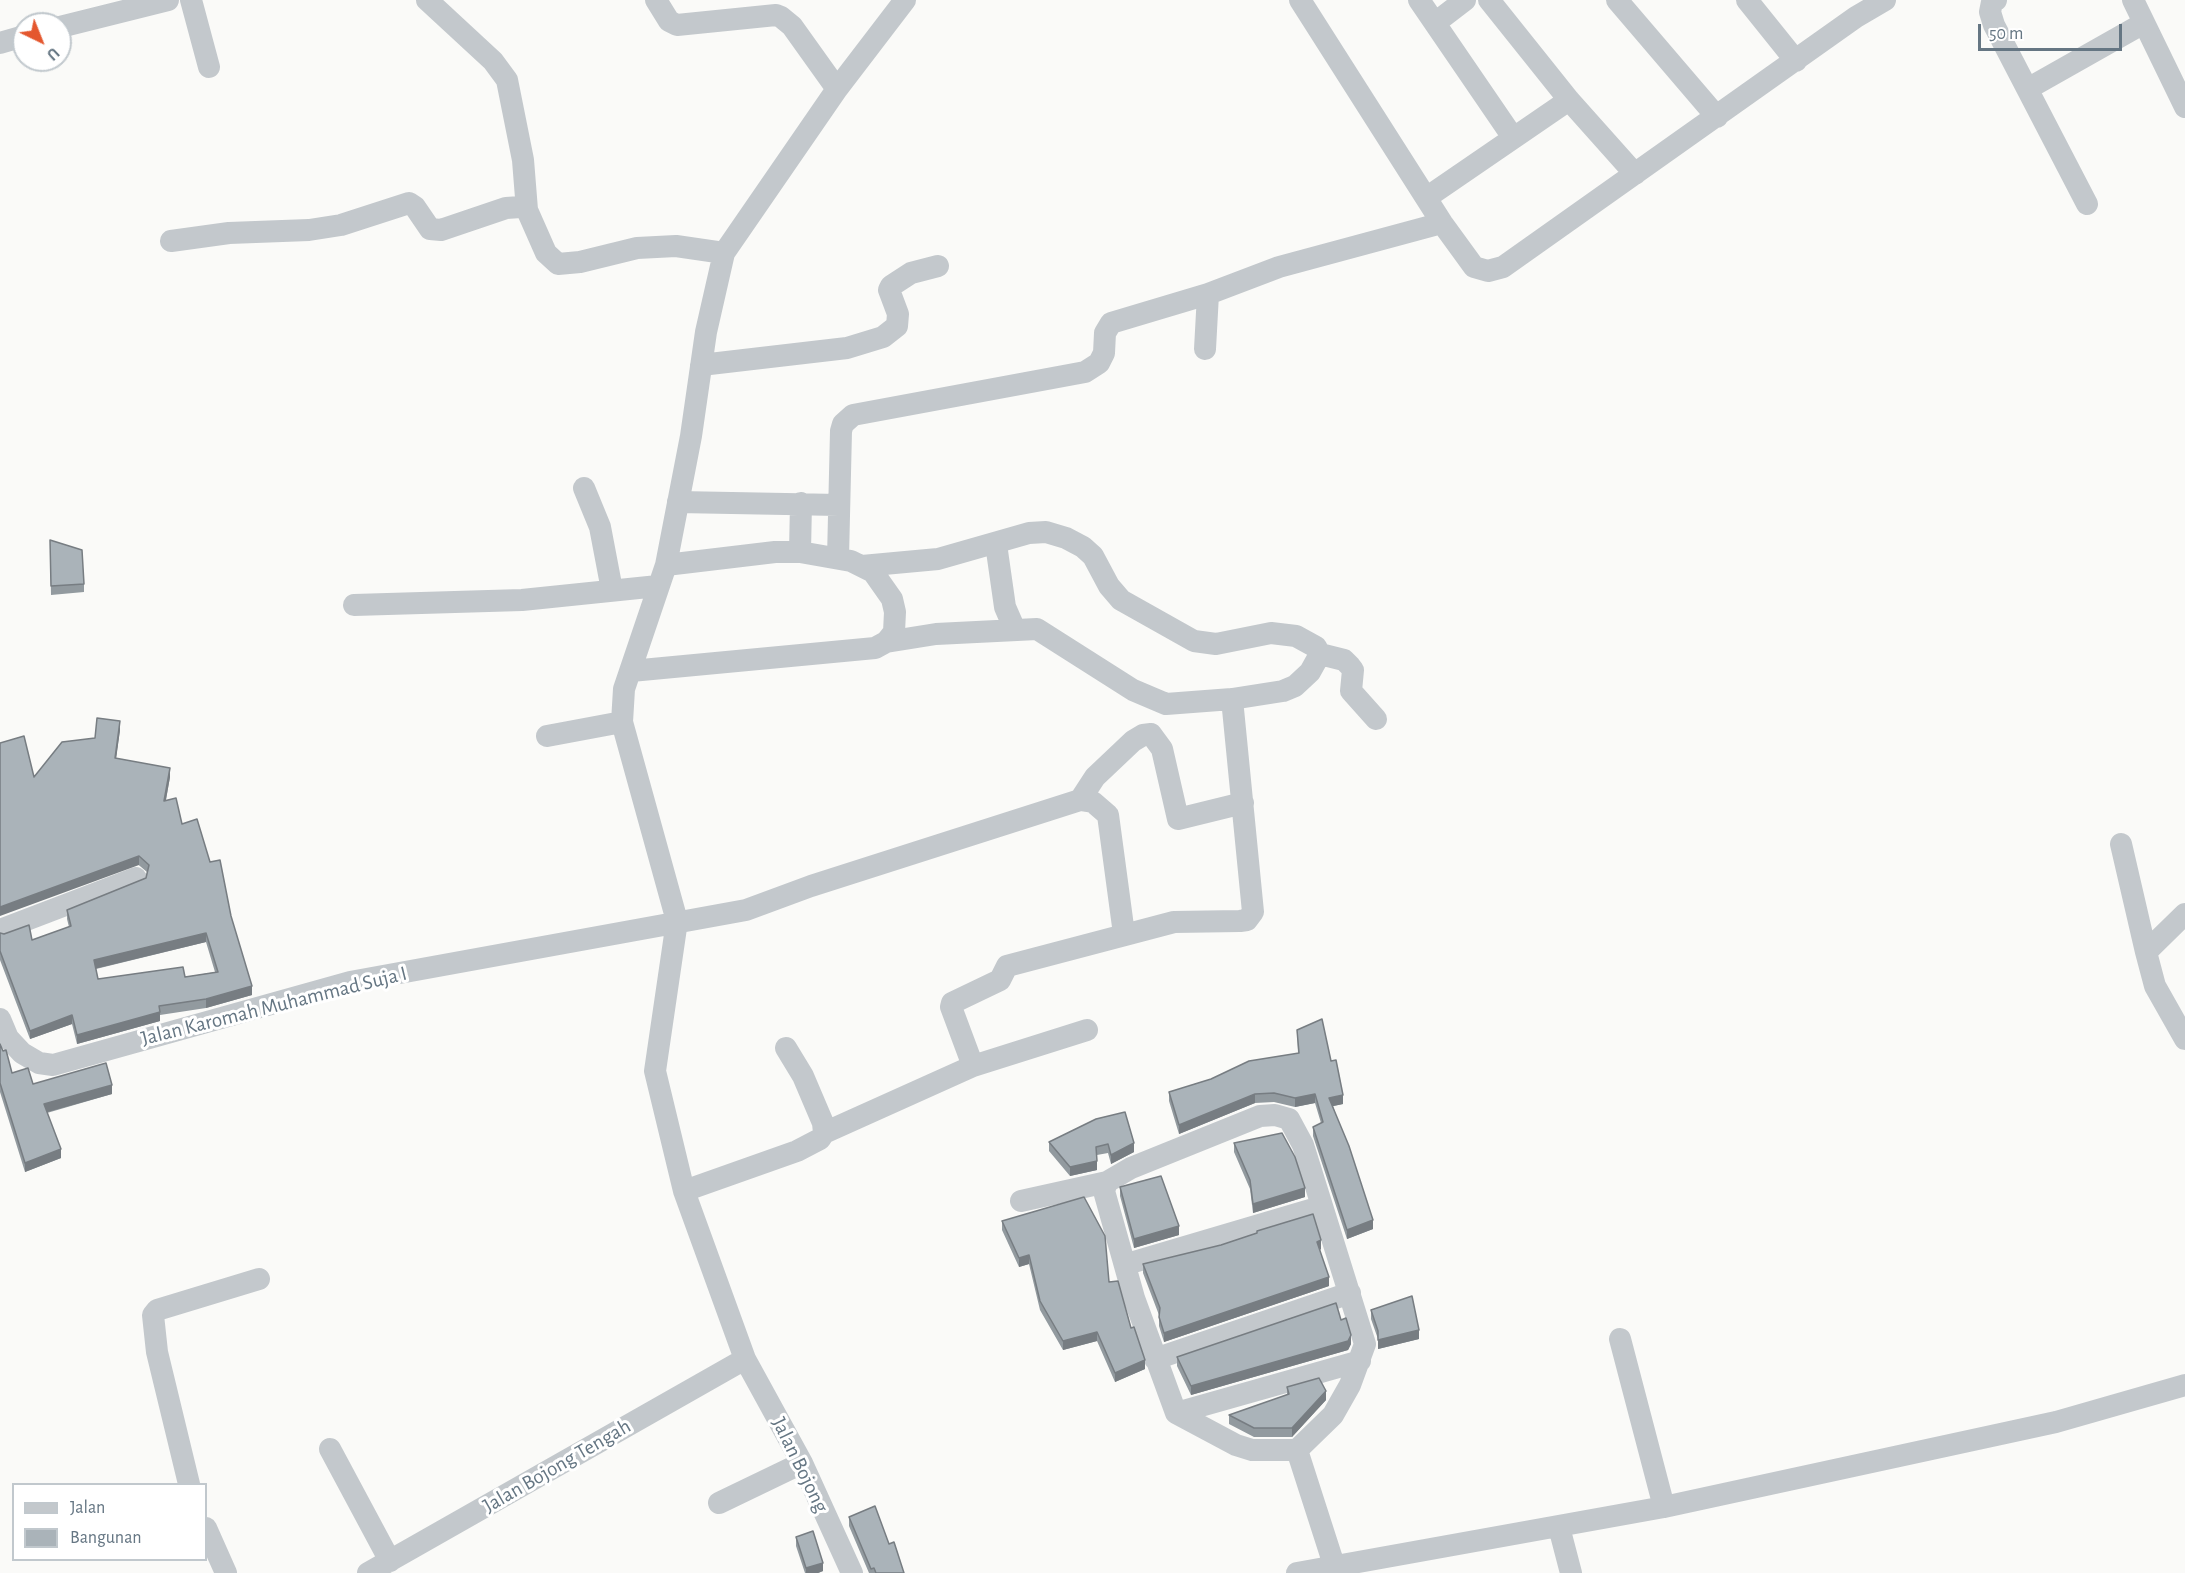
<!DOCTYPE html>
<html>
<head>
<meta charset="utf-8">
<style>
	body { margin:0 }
	#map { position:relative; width:2185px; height:1573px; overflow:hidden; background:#fafaf8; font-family:"Alegreya Sans",sans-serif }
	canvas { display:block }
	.legend { position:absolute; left:12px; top:1483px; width:195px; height:78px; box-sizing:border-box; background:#fff; border:2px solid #c1c8cd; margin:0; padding:8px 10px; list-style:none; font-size:18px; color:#657683 }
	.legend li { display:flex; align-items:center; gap:12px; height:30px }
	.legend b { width:30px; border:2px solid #c1c8cd }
	.north { position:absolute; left:12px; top:12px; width:60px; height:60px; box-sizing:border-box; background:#fff; border:2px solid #c1c8cd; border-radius:50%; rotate:137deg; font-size:16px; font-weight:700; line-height:24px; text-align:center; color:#657683 }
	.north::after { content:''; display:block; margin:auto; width:21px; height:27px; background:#e4572e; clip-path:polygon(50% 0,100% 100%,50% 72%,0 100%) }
	.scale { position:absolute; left:1978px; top:24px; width:144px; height:27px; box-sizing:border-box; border:3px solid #657683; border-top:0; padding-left:8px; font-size:18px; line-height:21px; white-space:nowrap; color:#657683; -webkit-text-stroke:4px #fff; paint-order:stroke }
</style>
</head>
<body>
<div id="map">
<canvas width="2185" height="1573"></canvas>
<ul class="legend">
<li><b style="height:8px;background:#c3c8cc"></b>Jalan</li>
<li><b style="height:16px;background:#aab3b9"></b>Bangunan</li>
</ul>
<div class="north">U</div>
<div class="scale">50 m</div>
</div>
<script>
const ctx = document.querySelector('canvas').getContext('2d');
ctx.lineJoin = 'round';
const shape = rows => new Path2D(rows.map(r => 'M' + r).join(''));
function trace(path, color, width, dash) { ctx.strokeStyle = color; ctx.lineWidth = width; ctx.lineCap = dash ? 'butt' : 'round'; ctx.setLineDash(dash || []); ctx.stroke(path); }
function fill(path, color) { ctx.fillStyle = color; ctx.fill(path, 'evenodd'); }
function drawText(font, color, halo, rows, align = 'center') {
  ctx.font = font + ' "Alegreya Sans",sans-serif'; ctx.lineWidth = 6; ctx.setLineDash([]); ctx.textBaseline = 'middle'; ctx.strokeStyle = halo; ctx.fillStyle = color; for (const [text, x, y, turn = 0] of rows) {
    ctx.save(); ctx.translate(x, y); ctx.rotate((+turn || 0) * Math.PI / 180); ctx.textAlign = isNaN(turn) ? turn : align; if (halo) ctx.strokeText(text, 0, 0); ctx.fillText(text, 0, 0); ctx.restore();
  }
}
const minor = shape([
	[191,0,209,67],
	[427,0,493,61,507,80,523,160,527,210],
	[656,0,669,21,677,25,776,15,781,17,792,26,837,89],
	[1300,0,1442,223,1474,267,1488,271,1503,267,1856,17,1885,0],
	[1419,0,1512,136],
	[1489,0,1569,100,1635,174],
	[1617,0,1717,117],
	[1747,0,1796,61],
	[1996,0,1992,2,1990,12,1994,25,2087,204],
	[2133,0,2185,107],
	[1435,23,1465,0],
	[60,27,168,0],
	[0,43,24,36],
	[2029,88,2144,23],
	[1426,198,1569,100],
	[171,241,229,233,309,230,341,225,409,203,415,207,430,229,441,230,506,208,521,207,527,210,546,253,558,264,580,262,637,248,676,246,724,253],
	[1205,349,1208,294],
	[701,365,847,348,883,337,897,326,898,314,889,290,891,286,911,273,938,266],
	[584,488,600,527,612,590],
	[678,502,839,505],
	[996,544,1005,607,1015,630],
	[800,552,801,503],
	[838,558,841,431,843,424,853,415,1085,372,1099,363,1104,353,1105,333,1111,323,1208,294,1279,267,1442,223],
	[862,566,938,559,1029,533,1046,532,1066,538,1083,547,1093,556,1109,586,1121,600,1194,641,1216,644,1271,633,1296,636,1316,647,1320,654,1310,672,1295,686,1283,691,1232,699,1166,704,1133,690,1037,629,936,634,886,642],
	[354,605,522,600,658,586],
	[1320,654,1344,660,1350,666,1353,670,1351,691,1376,719],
	[631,671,875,648,886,642,894,632,895,612,892,599,873,572,851,561,800,552,775,552,666,565],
	[547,736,622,722],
	[1080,800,1095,777,1133,741,1143,735,1151,734,1162,749,1178,819,1243,803],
	[2121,844,2146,952],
	[2185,914,2146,952,2155,986,2185,1039],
	[0,930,136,878],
	[0,1019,8,1038,22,1053,39,1063,53,1065,350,982,746,910,811,886,1080,800,1093,802,1108,815,1124,934],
	[973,1066,951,1007,952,1003,1000,980,1007,966,1174,922,1240,921,1247,920,1253,912,1232,699],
	[824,1133,973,1066,1087,1030],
	[684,1191,797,1151,820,1139,824,1133,823,1123,803,1076,786,1048],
	[1021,1201,1107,1182],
	[1127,1264,1320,1207],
	[1620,1339,1664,1507],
	[1155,1359,1350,1293],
	[1176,1413,1360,1361],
	[330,1449,390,1561],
	[1297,1450,1252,1450,1236,1445,1176,1413,1134,1298,1104,1191,1107,1182,1131,1168,1260,1116,1275,1115,1289,1119,1303,1145,1365,1344,1350,1385,1333,1415,1297,1450,1334,1565],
	[189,1484,157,1352,153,1315,157,1310,259,1279],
	[719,1503,802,1463],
	[1559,1527,1571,1573],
	[206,1528,226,1573],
	[368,1573,745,1359],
	[852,1573,802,1463,745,1359,684,1191,655,1071,677,921,622,722,624,689,666,565,691,436,706,332,724,253,837,89,905,0],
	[1297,1573,1664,1507,2056,1422,2185,1385]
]);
const wall = shape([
	[50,540,84,584,84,592,51,595],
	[120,730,116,758,170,777,166,800,210,862,231,916,252,995,206,1008,160,1015,160,1021,77,1044,72,1024,30,1039,0,960,0,933,32,940,69,927,67,919,67,910,146,878,147,872,34,777,95,738],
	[206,942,215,972,185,977,98,979,96,969],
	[1297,1030,1331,1061,1343,1104,1333,1106,1373,1229,1347,1239,1313,1136,1313,1127,1321,1123,1315,1103,1295,1107,1274,1102,1255,1103,1179,1134,1169,1101,1169,1092,1298,1053],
	[0,1044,12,1073,33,1084,112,1094,47,1113,61,1158,25,1172,0,1092],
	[1096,1119,1134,1152,1111,1164,1108,1153,1097,1155,1097,1170,1070,1176,1049,1151,1049,1142],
	[1234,1143,1305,1197,1253,1213,1250,1189,1234,1152],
	[1120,1187,1179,1235,1134,1248,1120,1196],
	[1002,1221,1109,1282,1131,1328,1145,1369,1115,1382,1097,1341,1063,1350,1040,1310,1029,1264,1019,1267,1002,1230],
	[1321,1249,1320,1250,1329,1286,1164,1342,1159,1326,1159,1315,1143,1273,1143,1264],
	[1371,1310,1419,1339,1378,1349,1378,1339,1371,1319],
	[1341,1320,1351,1344,1348,1350,1191,1395,1177,1366,1177,1357],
	[1287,1387,1326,1400,1292,1437,1254,1437,1229,1424,1229,1415,1287,1395],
	[849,1517,889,1544,904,1573,869,1573,849,1526],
	[796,1537,823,1571,818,1573,805,1573,796,1546]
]);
const shadedWall = shape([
	[120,721,120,730,115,767,115,758],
	[170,768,170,777,164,810,164,801],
	[139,856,139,865,0,916,0,907],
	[206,933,206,942,94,969,94,960],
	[252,986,252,995,206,1008,206,999],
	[160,1012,160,1021,77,1044,77,1035],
	[72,1015,72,1024,30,1039,30,1031],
	[112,1085,112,1094,44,1113,44,1104],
	[1255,1094,1255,1103,1179,1134,1179,1125],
	[1315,1094,1315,1103,1295,1107,1295,1098],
	[1343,1095,1343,1104,1329,1107,1329,1098],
	[1134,1143,1134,1152,1111,1164,1111,1155],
	[61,1149,61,1158,25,1172,25,1163],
	[1097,1161,1097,1170,1070,1176,1070,1167],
	[1305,1188,1305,1197,1253,1213,1253,1204],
	[1373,1220,1373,1229,1347,1239,1347,1230],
	[1179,1226,1179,1235,1134,1248,1134,1239],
	[1321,1240,1321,1249,1317,1251,1317,1242],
	[1029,1255,1029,1264,1019,1267,1019,1258],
	[1329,1277,1329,1286,1164,1342,1164,1333],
	[1419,1330,1419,1339,1378,1349,1378,1340],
	[1097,1332,1097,1341,1063,1350,1063,1341],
	[1351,1335,1351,1344,1348,1350,1191,1395,1191,1386],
	[1145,1360,1145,1369,1115,1382,1115,1373],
	[1326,1391,1326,1400,1292,1437,1292,1428],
	[823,1563,823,1571,818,1573,806,1573,806,1568]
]);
const building = shape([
	[50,540,82,550,84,584,51,586,50,540],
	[97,718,120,721,115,758,170,768,164,801,176,798,182,824,197,819,210,862,220,860,231,916,252,986,206,999,159,1006,160,1012,77,1035,72,1015,30,1031,0,951,0,933,4,934,29,925,32,940,71,926,67,910,146,878,149,865,139,856,0,907,0,743,24,736,34,777,62,742,95,738,97,718],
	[206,933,218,972,185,977,183,967,98,979,94,960,206,933],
	[1322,1019,1331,1061,1336,1060,1343,1095,1329,1098,1349,1146,1373,1220,1347,1230,1313,1127,1323,1122,1315,1094,1295,1098,1274,1093,1255,1094,1179,1125,1169,1092,1211,1079,1249,1061,1299,1053,1297,1030,1322,1019],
	[0,1044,3,1051,6,1050,12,1073,28,1068,33,1084,106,1063,112,1085,44,1104,61,1149,25,1163,0,1083,0,1044],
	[1125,1112,1134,1143,1111,1155,1108,1144,1096,1147,1097,1161,1070,1167,1049,1142,1096,1119,1125,1112],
	[1282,1133,1295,1157,1305,1188,1253,1204,1250,1180,1234,1143,1282,1133],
	[1161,1176,1179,1226,1134,1239,1120,1187,1161,1176],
	[1084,1197,1105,1236,1109,1282,1118,1281,1131,1328,1134,1327,1145,1360,1115,1373,1097,1332,1063,1341,1040,1301,1029,1255,1019,1258,1002,1221,1084,1197],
	[1313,1214,1321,1240,1317,1242,1329,1277,1164,1333,1159,1317,1160,1308,1143,1264,1221,1245,1257,1233,1257,1231,1313,1214],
	[1412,1296,1419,1330,1378,1340,1378,1331,1371,1310,1412,1296],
	[1336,1303,1341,1320,1346,1318,1351,1335,1348,1341,1191,1386,1177,1357,1336,1303],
	[1319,1378,1326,1391,1292,1428,1254,1428,1229,1415,1289,1394,1287,1387,1319,1378],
	[875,1506,889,1544,894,1542,904,1573,876,1573,874,1568,871,1569,849,1517,875,1506],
	[813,1531,823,1563,806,1568,796,1537,813,1531]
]);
const streetNames = [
	["Jalan Karomah Muhammad Suja I",274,1006,-14],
	["Jalan Bojong",800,1465,64],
	["Jalan Bojong Tengah",557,1466,-30]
];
trace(minor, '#c3c8cc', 22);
fill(wall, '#929a9f');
fill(shadedWall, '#777d82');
fill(building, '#aab3b9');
trace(building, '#777d82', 1.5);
drawText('21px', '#657683', '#fff', streetNames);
</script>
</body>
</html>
